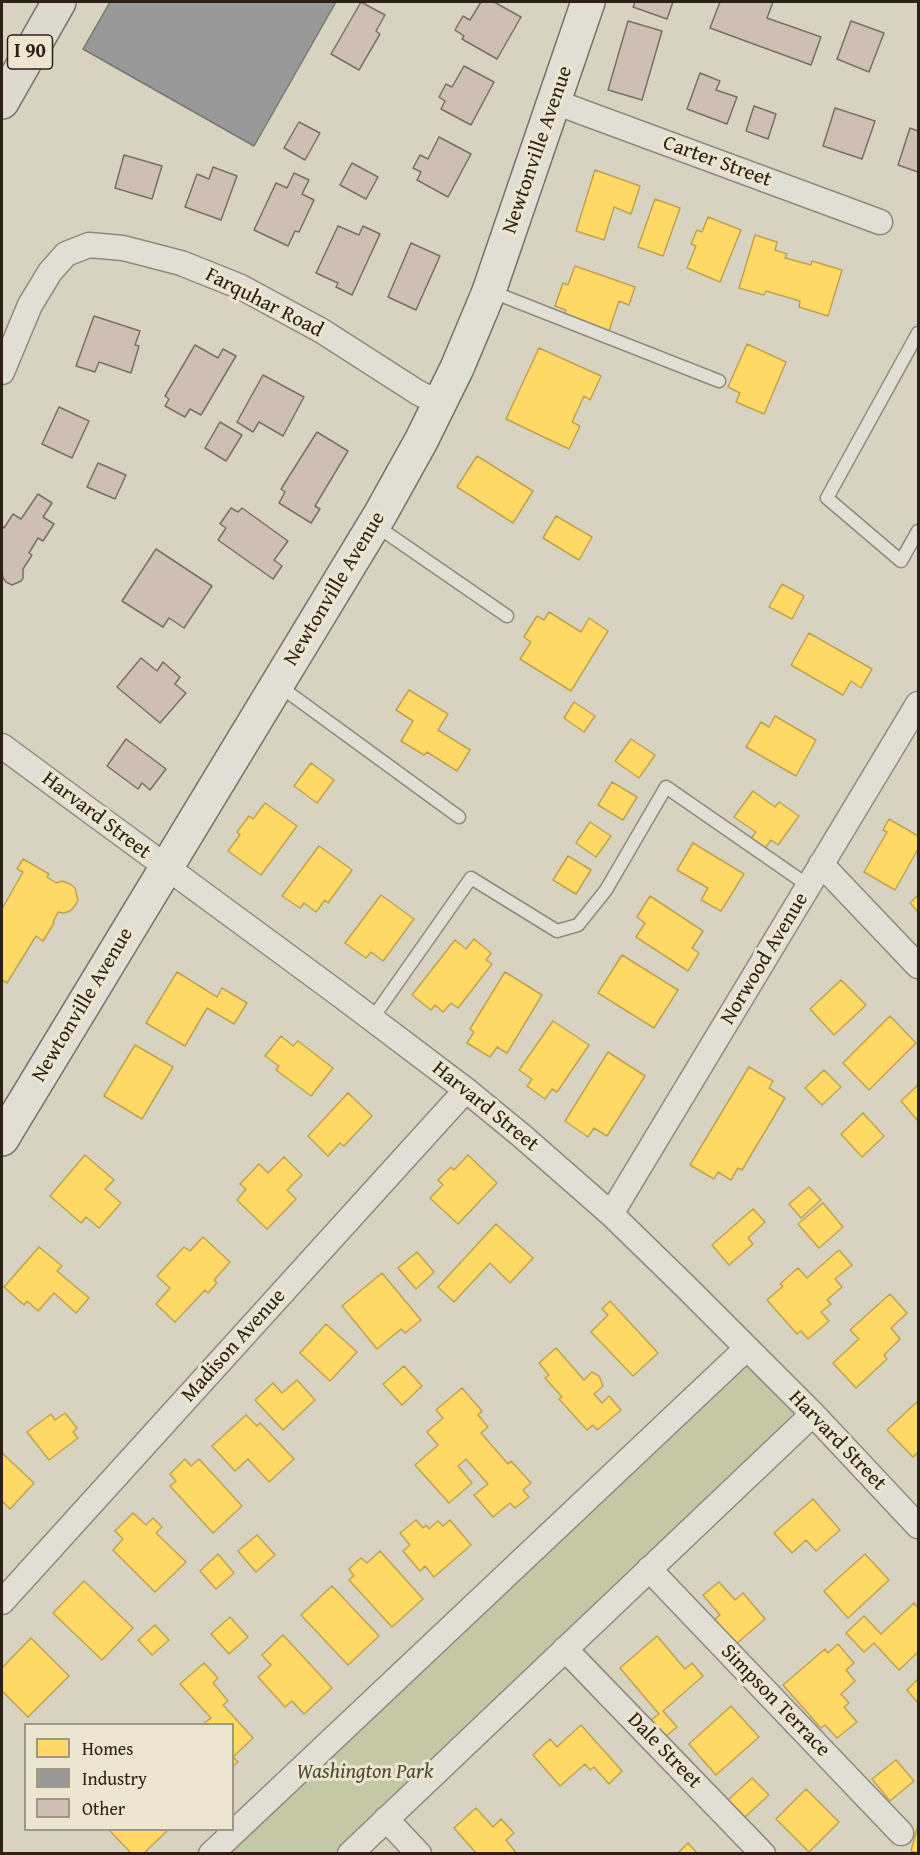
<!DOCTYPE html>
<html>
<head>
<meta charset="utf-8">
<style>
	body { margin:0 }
	#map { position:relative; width:920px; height:1855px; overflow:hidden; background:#d8d3c1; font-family:"Gentium Book Plus",serif }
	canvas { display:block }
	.frame { position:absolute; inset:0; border:3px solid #2d2016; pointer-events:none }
	.legend { position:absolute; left:24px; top:1723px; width:210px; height:108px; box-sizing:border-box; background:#ece6d0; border:2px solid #a09786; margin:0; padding:8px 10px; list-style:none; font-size:18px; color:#2d2016 }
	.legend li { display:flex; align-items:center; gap:12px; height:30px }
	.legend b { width:30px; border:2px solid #a09786 }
</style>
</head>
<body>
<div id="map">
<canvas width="920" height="1855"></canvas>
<div class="frame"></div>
<ul class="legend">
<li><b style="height:16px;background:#ffd966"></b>Homes</li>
<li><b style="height:16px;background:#999"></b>Industry</li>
<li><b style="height:16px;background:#cebeb3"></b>Other</li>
</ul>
</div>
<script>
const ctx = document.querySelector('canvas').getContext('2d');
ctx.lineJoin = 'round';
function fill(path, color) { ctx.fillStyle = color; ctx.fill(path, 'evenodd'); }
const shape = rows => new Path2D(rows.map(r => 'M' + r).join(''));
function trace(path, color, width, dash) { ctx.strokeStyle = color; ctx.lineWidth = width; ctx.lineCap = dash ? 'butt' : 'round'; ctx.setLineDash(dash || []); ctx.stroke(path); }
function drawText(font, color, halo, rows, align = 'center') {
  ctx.font = font + ' "Gentium Book Plus",serif'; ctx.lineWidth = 6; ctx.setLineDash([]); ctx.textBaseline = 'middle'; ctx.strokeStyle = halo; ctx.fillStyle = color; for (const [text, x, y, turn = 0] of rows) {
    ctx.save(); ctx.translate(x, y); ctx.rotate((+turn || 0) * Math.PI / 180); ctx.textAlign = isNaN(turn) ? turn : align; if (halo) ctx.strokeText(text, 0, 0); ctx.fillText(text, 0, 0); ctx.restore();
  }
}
const green = shape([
	[747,1348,813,1414,350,1853,211,1854]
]);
const homes = shape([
	[595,170,640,186,631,214,614,207,604,240,576,231,595,170],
	[655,199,680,208,663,256,638,247,655,199],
	[708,217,741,230,720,282,687,268,696,246,691,244,697,230,702,232,708,217],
	[755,235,777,242,775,250,787,254,785,258,811,265,812,261,842,270,828,316,799,307,800,301,766,291,764,295,739,288,755,235],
	[575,266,635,287,629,305,619,301,609,331,564,315,566,310,555,306,563,283,568,285,575,266],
	[747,344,786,362,764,414,736,402,740,393,728,387,747,344],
	[539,348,601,376,590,400,584,396,572,422,580,426,569,449,506,419,539,348],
	[477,456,533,491,513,523,457,487,477,456],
	[556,516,592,537,579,560,543,538,556,516],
	[782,584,804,596,792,619,769,607,782,584],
	[549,612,581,632,589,618,608,631,571,691,520,659,531,642,524,637,537,616,544,620,549,612],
	[809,633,872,669,861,688,851,681,843,695,791,665,809,633],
	[409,690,448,714,438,730,470,750,457,771,427,752,424,755,401,741,413,721,396,710,409,690],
	[574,702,595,716,584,732,564,718,574,702],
	[775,716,816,740,796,776,746,747,761,722,769,727,775,716],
	[631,739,655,755,639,778,615,761,631,739],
	[311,763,334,780,317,803,294,786,311,763],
	[612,782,637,797,623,820,598,805,612,782],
	[753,791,775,807,779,802,799,816,778,845,771,840,763,851,749,841,756,832,734,817,753,791],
	[265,803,297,826,261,875,228,851,240,835,237,832,249,816,253,819,265,803],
	[889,819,918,836,918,849,895,890,864,872,887,832,883,830,889,819],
	[590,822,611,836,596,857,576,843,590,822],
	[693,843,744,874,721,911,701,900,708,888,677,870,693,843],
	[319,846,352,870,328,903,325,900,316,912,304,903,300,908,282,896,319,846],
	[568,856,591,870,576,894,553,880,568,856],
	[23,859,49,874,47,877,56,883,62,881,70,884,75,888,78,900,74,907,70,911,64,913,58,912,53,922,54,923,43,941,36,936,7,983,2,980,2,909,23,872,17,869,23,859],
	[381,895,414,919,383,961,371,952,366,958,345,943,381,895],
	[918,895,918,912,910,903,918,895],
	[650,896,703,931,692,948,699,953,688,971,636,937,645,923,637,917,650,896],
	[474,939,491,953,486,960,492,964,458,1008,451,1003,443,1012,435,1005,431,1010,412,995,455,940,466,949,474,939],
	[622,955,678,990,654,1028,598,993,622,955],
	[177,972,217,997,222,988,247,1003,234,1024,207,1008,185,1046,146,1023,177,972],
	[505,972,542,995,507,1053,497,1047,490,1057,467,1043,474,1032,470,1029,505,972],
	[841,980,866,1005,834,1035,810,1009,841,980],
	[890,1016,916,1043,869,1090,843,1063,890,1016],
	[553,1021,589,1045,557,1092,552,1089,545,1099,527,1086,532,1079,519,1070,553,1021],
	[281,1036,293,1046,298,1041,333,1068,311,1096,276,1070,279,1066,265,1056,281,1036],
	[135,1045,173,1067,142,1119,104,1096,135,1045],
	[608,1052,645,1076,607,1136,594,1128,588,1137,565,1121,608,1052],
	[749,1067,773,1081,769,1088,785,1098,742,1170,738,1168,731,1180,718,1172,714,1179,690,1165,749,1067],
	[824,1070,841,1087,822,1105,805,1088,824,1070],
	[918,1085,918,1121,901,1101,918,1085],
	[348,1093,372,1116,344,1146,340,1143,328,1156,308,1136,348,1093],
	[863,1113,884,1136,862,1157,841,1134,863,1113],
	[85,1155,114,1180,105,1189,121,1203,99,1228,86,1217,81,1223,50,1196,85,1155],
	[468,1155,497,1183,458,1224,430,1198,443,1185,438,1180,451,1167,454,1170,468,1155],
	[284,1157,302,1175,287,1190,296,1199,267,1229,237,1200,246,1189,240,1184,259,1164,268,1173,284,1157],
	[809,1187,821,1200,801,1218,789,1204,809,1187],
	[823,1203,843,1227,819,1248,798,1224,823,1203],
	[753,1209,765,1222,748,1238,753,1244,729,1265,712,1245,753,1209],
	[496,1224,533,1258,510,1283,490,1263,454,1302,438,1287,496,1224],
	[203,1237,230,1262,214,1280,217,1283,208,1293,205,1290,175,1322,156,1304,170,1288,157,1276,184,1247,190,1251,203,1237],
	[39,1247,62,1266,57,1271,89,1298,76,1313,54,1293,38,1311,27,1301,24,1305,4,1287,39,1247],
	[839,1250,852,1265,835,1279,842,1287,827,1300,831,1304,821,1312,829,1321,808,1339,801,1331,797,1334,767,1300,783,1286,780,1284,798,1268,807,1278,839,1250],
	[417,1252,434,1272,416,1289,398,1268,417,1252],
	[382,1273,421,1320,405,1333,401,1329,377,1349,342,1306,382,1273],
	[890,1294,907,1313,891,1328,900,1339,884,1355,887,1359,856,1388,833,1363,859,1339,850,1330,890,1294],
	[610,1301,658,1353,633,1376,591,1332,608,1315,602,1309,610,1301],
	[326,1324,357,1352,330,1381,300,1353,326,1324],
	[556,1348,584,1380,592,1372,599,1376,603,1386,594,1394,602,1403,609,1396,621,1410,597,1430,593,1425,587,1430,559,1399,562,1397,545,1378,549,1375,539,1363,556,1348],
	[404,1366,422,1386,402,1405,383,1384,404,1366],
	[297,1380,315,1400,283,1430,255,1400,273,1383,282,1393,297,1380],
	[462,1388,482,1411,478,1415,488,1427,481,1433,508,1464,511,1461,531,1483,523,1490,529,1497,515,1508,510,1503,493,1517,474,1495,488,1484,466,1459,458,1466,472,1483,449,1503,415,1465,438,1445,427,1432,443,1418,436,1410,462,1388],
	[918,1401,918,1452,913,1457,887,1430,918,1401],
	[65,1413,77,1428,73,1432,78,1438,49,1460,27,1432,51,1414,55,1420,65,1413],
	[246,1415,257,1426,260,1423,294,1459,269,1482,248,1459,235,1471,212,1446,246,1415],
	[2,1453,34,1483,10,1509,2,1501,2,1453],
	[185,1459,191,1466,199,1459,242,1506,213,1533,170,1486,176,1481,170,1474,185,1459],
	[813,1499,840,1530,816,1551,806,1540,792,1553,774,1533,813,1499],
	[133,1513,146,1525,153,1518,162,1527,156,1533,186,1562,155,1592,113,1550,123,1539,115,1531,133,1513],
	[416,1520,423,1528,426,1525,429,1529,438,1521,443,1526,450,1520,471,1545,434,1577,425,1566,420,1571,403,1551,410,1545,400,1533,416,1520],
	[257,1535,275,1555,256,1572,238,1551,257,1535],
	[380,1551,423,1599,392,1627,349,1580,354,1576,349,1569,361,1558,367,1563,380,1551],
	[218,1554,234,1573,216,1589,200,1571,218,1554],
	[865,1554,889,1580,848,1618,824,1591,865,1554],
	[84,1581,133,1628,102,1660,53,1613,84,1581],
	[719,1582,735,1600,743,1593,765,1619,735,1645,714,1620,720,1615,703,1595,719,1582],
	[332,1586,379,1636,348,1665,301,1615,332,1586],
	[914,1603,918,1608,918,1652,899,1670,874,1643,864,1652,846,1633,864,1616,881,1634,914,1603],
	[230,1617,248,1637,229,1654,211,1634,230,1617],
	[155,1625,169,1640,152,1655,138,1640,155,1625],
	[283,1635,332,1688,304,1714,292,1701,285,1707,258,1677,271,1665,262,1655,283,1635],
	[657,1636,685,1669,692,1663,703,1676,663,1711,677,1727,665,1737,651,1720,659,1714,620,1668,657,1636],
	[31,1638,69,1676,28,1717,2,1691,2,1668,31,1638],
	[838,1644,854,1663,846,1670,855,1681,841,1694,849,1703,844,1707,857,1722,837,1738,825,1725,821,1728,783,1685,825,1649,828,1653,838,1644],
	[204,1663,218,1678,213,1683,228,1701,223,1705,253,1738,233,1757,238,1762,232,1767,232,1724,203,1724,211,1718,180,1684,204,1663],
	[918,1679,918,1703,907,1690,918,1679],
	[731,1706,759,1737,716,1775,689,1744,731,1706],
	[581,1725,622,1771,609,1784,594,1767,590,1770,585,1764,560,1786,533,1755,550,1739,557,1747,581,1725],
	[896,1760,914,1781,890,1801,872,1779,896,1760],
	[752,1778,769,1795,745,1817,728,1800,752,1778],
	[806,1789,839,1822,809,1852,776,1819,806,1789],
	[476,1808,493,1827,501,1819,514,1833,506,1840,517,1854,477,1854,454,1828,476,1808],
	[918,1825,918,1853,911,1851,918,1825],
	[109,1830,168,1830,143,1854,132,1854,109,1830],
	[688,1843,698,1854,677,1854,688,1843]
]);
const industry = shape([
	[110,2,336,2,254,146,83,49,110,2]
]);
const building = shape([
	[361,2,385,15,376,31,380,34,359,70,331,54,361,2],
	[481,2,494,2,521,17,497,59,462,39,464,36,455,30,463,16,470,20,481,2],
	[635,2,673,2,667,19,633,7,635,2],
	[720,2,773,2,767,18,821,37,811,65,710,28,720,2],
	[628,21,662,31,642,100,608,90,628,21],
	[851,21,884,33,869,72,837,59,851,21],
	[464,66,494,82,471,125,441,109,445,101,439,97,446,84,452,87,464,66],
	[700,73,720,81,716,90,737,97,727,124,687,109,700,73],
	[754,106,776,114,768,139,746,131,754,106],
	[835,108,875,121,862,159,823,146,835,108],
	[299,122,320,133,305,160,284,148,299,122],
	[910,128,918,131,918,172,898,165,910,128],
	[439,137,471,154,448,197,417,180,421,172,413,168,420,155,428,159,439,137],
	[124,155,162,166,152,199,115,188,124,155],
	[352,163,378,177,366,199,340,185,352,163],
	[213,167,237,176,221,220,185,207,197,174,209,179,213,167],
	[294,173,309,180,302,194,314,200,299,232,295,231,288,246,254,230,276,183,287,188,294,173],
	[338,226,359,235,363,226,380,234,352,295,336,287,338,283,316,273,338,226],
	[411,243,440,256,416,310,388,297,411,243],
	[94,316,140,331,135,345,139,346,131,373,99,362,95,372,76,366,94,316],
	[195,345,218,358,223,349,236,356,201,415,190,409,185,417,165,406,169,399,165,396,195,345],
	[263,375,304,397,283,436,259,422,253,432,237,422,263,375],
	[59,407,89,421,72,458,42,444,59,407],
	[220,422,242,435,226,461,205,448,220,422],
	[317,432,348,451,315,506,320,509,311,523,279,503,285,492,281,489,317,432],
	[98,463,126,475,115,499,87,487,98,463],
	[38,494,52,503,43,517,54,524,43,541,38,538,29,553,32,555,23,569,23,578,21,581,12,585,6,582,3,578,2,572,2,526,4,528,13,514,21,519,38,494],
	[231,508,238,512,242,508,288,541,274,560,282,566,273,579,218,540,226,528,220,524,231,508],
	[156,549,212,586,184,628,169,618,163,627,122,601,156,549],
	[141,658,157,671,163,662,180,677,175,684,186,693,160,723,117,687,141,658],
	[126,739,166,769,150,790,142,783,138,789,107,766,126,739]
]);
const service = shape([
	[490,291,719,381],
	[918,333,827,498,901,561,918,531],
	[375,525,507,616],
	[278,685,459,817],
	[372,1019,471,878,557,931,578,925,606,890,666,787,809,886]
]);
const minor = shape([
	[555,102,880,222],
	[2,372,30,305,50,272,66,254,89,245,123,248,181,263,241,287,322,331,417,392,440,404],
	[2,746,343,997,466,1090,522,1136,611,1214,686,1287,813,1414,918,1526],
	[821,864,918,966],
	[611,1214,918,704],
	[649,1569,901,1833],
	[2,1602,466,1090],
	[565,1649,763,1854],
	[386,1819,419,1854],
	[211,1854,747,1348],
	[350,1854,813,1414]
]);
const secondary = shape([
	[2,1139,381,513,421,441,457,368,488,294,588,2]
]);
const motorway = shape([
	[2,102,59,2]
]);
const shields = [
	[30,52,45]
];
const shieldNames = [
	["I 90",30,52]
];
const streetNames = [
	["Newtonville Avenue",538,150,-71],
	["Carter Street",717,162,20],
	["Farquhar Road",264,303,27],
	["Newtonville Avenue",335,589,-59],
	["Harvard Street",96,816,37],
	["Norwood Avenue",765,959,-59],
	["Newtonville Avenue",83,1005,-59],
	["Harvard Street",485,1107,39],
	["Madison Avenue",234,1346,-48],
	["Harvard Street",837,1441,46],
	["Simpson Terrace",775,1701,46],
	["Dale Street",664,1751,46]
];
const parkNames = [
	["Washington Park",365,1773]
];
fill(green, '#c4c8a5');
fill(homes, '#ffd966');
trace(homes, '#c0a24e', 1.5);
fill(industry, '#999');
trace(industry, '#797572', 1.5);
fill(building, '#cebeb3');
trace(building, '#767167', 1.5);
trace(service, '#8e897e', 15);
trace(minor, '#8e897e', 27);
trace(secondary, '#767167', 36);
trace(motorway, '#767167', 36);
trace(service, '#e1dfd5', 12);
trace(minor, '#e1dfd5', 24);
trace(secondary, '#e1dfd5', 33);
trace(motorway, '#dcd9cf', 33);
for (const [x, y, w] of shields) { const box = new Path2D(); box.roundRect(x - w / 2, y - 17, w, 34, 4.5); ctx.fillStyle = '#ece6d0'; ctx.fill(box); trace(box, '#2d2016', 1.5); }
drawText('bold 20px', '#2d2016', null, shieldNames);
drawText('21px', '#2d2016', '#ece6d0', streetNames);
drawText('italic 21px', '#4e4834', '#ece6d0', parkNames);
</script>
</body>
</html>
